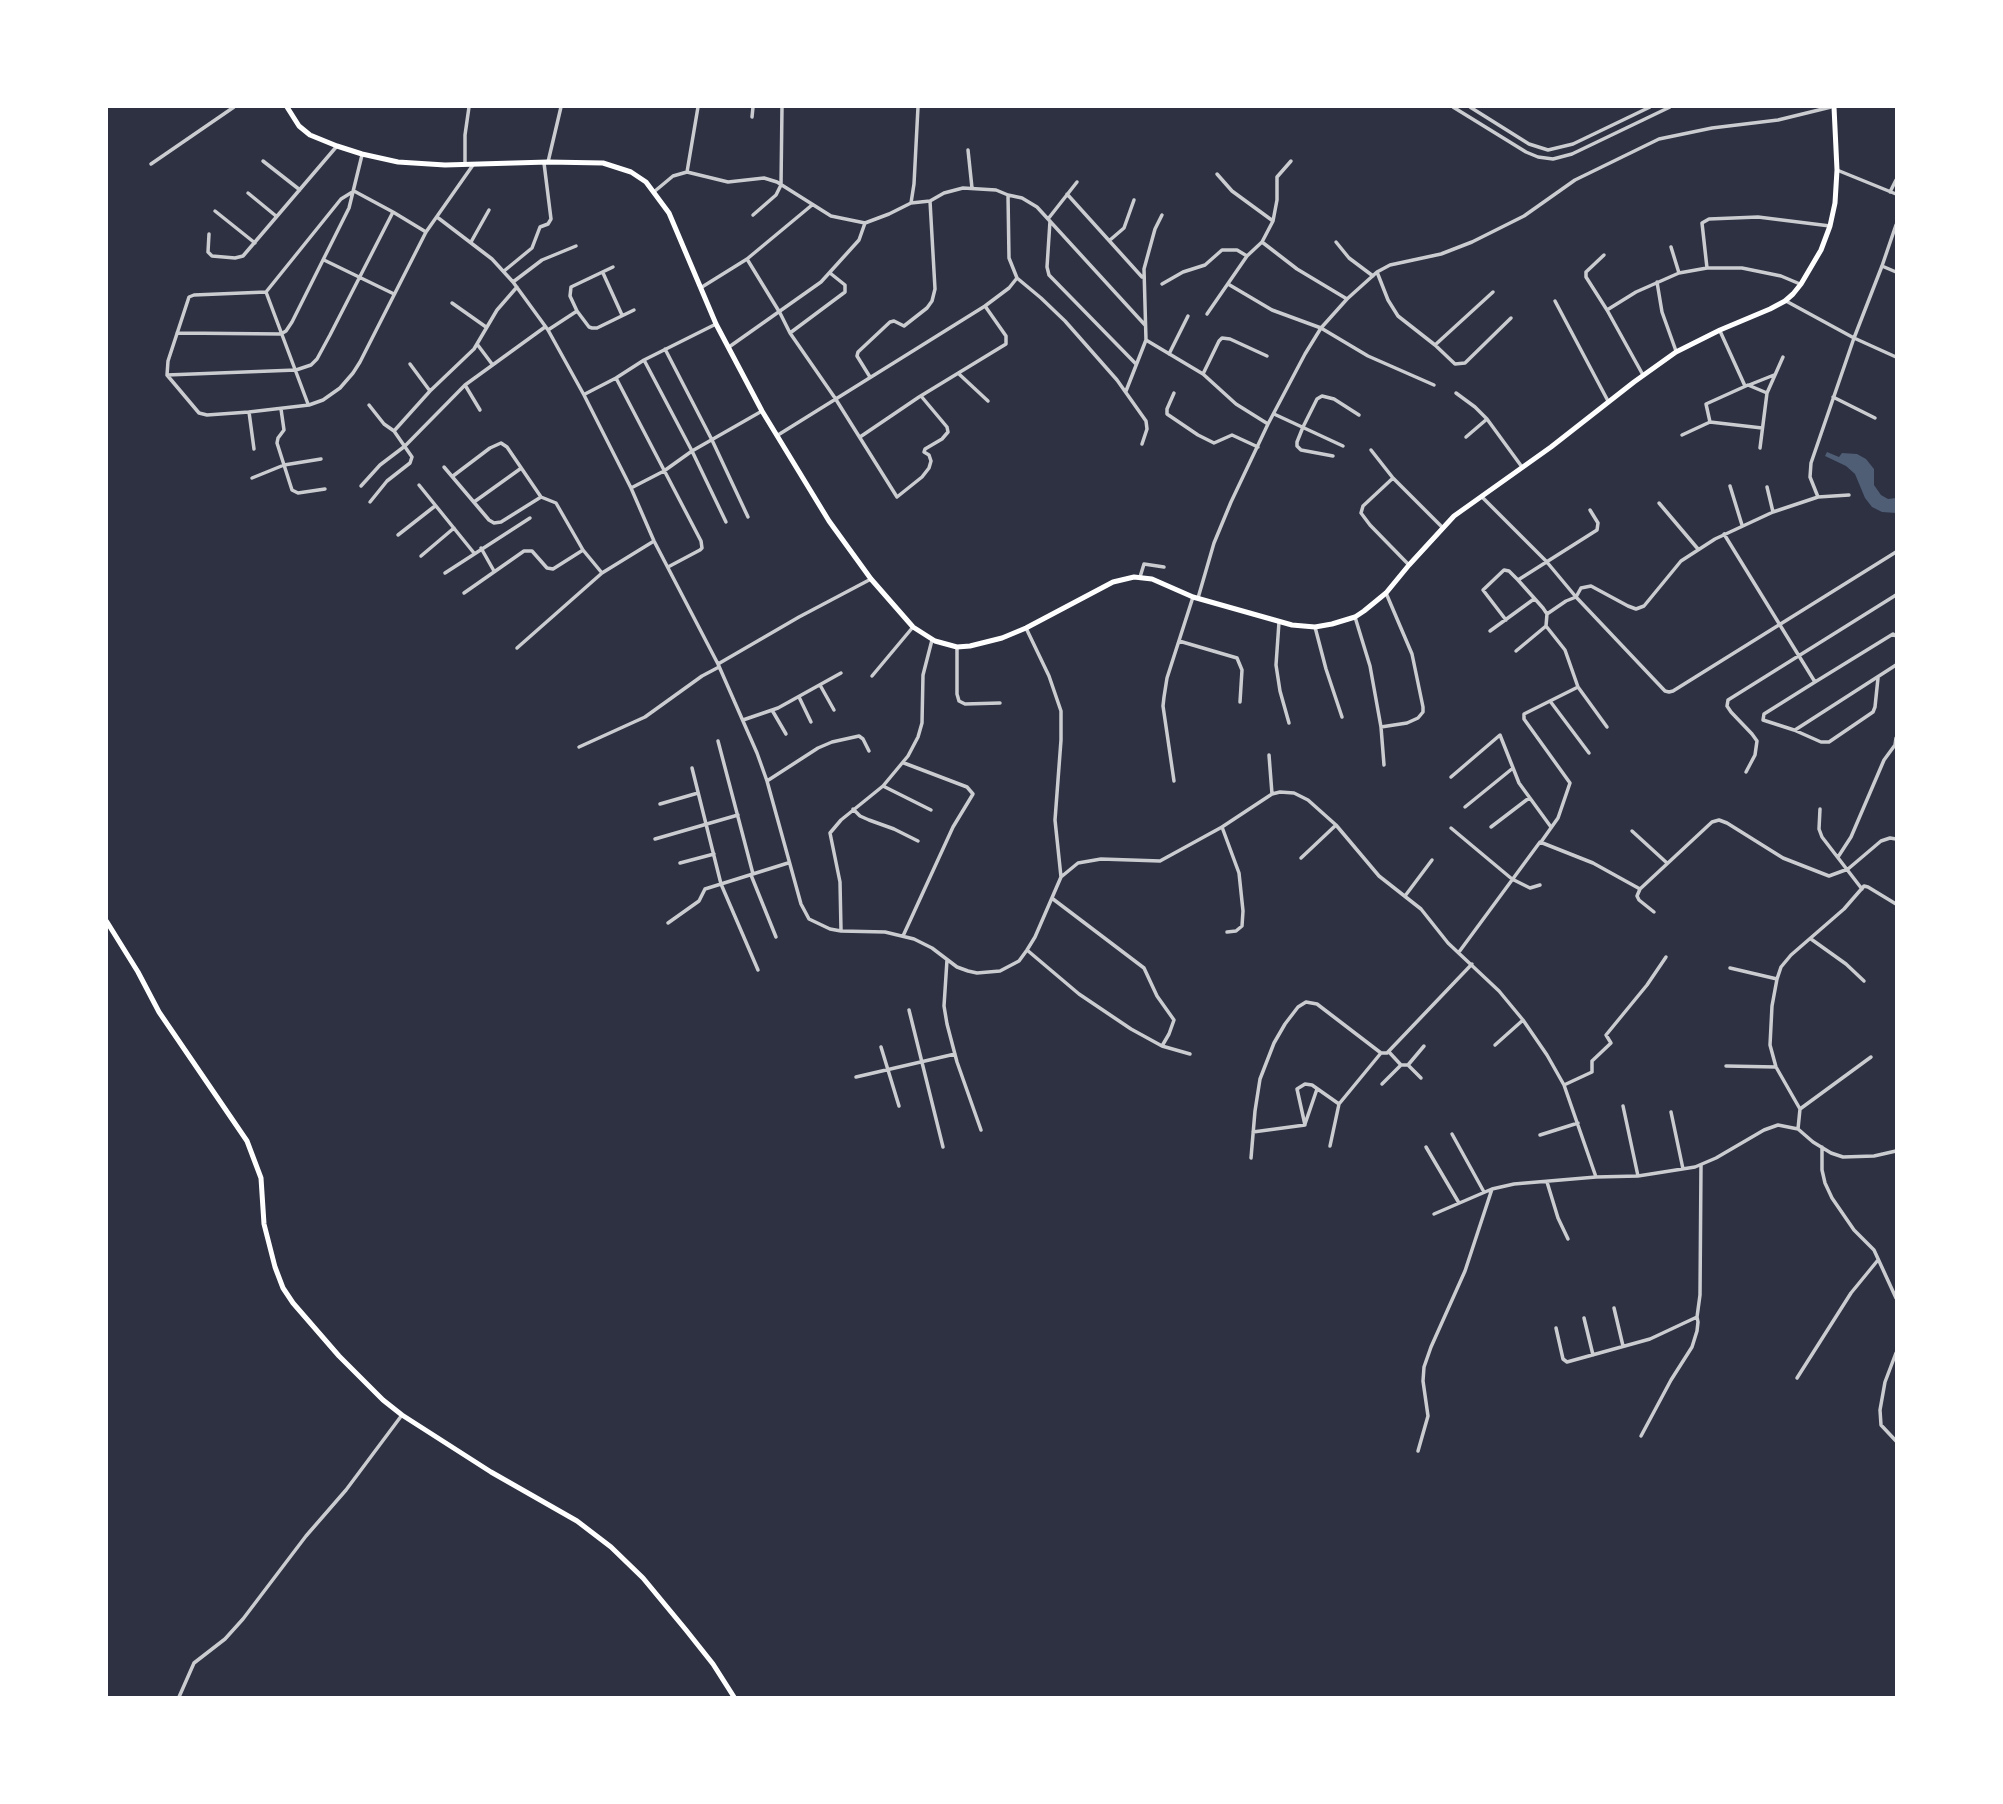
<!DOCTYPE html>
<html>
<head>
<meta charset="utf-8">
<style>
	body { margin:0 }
	#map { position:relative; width:2003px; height:1804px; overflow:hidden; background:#2d3142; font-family:Roboto,sans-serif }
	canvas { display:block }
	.frame { position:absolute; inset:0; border:108px solid #fff; pointer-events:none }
</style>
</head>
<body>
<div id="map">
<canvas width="2003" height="1804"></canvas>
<div class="frame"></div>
</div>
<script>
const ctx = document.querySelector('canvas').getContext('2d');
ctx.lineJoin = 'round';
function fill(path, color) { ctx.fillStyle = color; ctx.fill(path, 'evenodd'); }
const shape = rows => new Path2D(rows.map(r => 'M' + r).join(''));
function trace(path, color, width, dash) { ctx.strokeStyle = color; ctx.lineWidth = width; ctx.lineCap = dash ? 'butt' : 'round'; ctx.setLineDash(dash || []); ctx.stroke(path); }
const water = shape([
	[1827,452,1839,457,1842,453,1857,454,1866,459,1874,469,1874,485,1881,495,1888,499,1896,498,1896,513,1882,512,1872,507,1865,498,1855,474,1846,466,1825,456]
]);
const minor = shape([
	[1453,107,1526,152,1538,157,1553,159,1572,154,1670,107],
	[1470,107,1529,144,1548,150,1573,144,1650,107],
	[752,117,753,107],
	[968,150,972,188],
	[263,161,300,190],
	[1291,161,1277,177,1277,200,1273,221,1262,242,1297,269,1347,299],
	[548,162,561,107],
	[151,164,234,107],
	[465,164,465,135,469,107],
	[1837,170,1896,194],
	[687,172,698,107],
	[1217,174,1232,191,1273,221],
	[655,191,673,176,687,172,728,182,764,178,777,182,831,216,865,223,889,214,911,203,914,184,918,107],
	[1890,192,1896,180],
	[248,193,276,216],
	[1067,194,1142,277],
	[1008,195,1022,198,1037,207,1145,325],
	[215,211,255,243],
	[753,215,776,195,781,185,782,107],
	[437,217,492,259,513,282,548,330,584,395,631,488,654,541,718,664,757,753,767,781,801,904,809,919,830,929,841,931,885,932,914,939,932,948,957,967,968,971,977,973,1000,971,1019,961,1027,950,1035,937,1061,877,1078,863,1101,859,1160,861,1222,827,1272,794,1280,792,1294,793,1308,800,1336,825,1379,876,1421,909,1448,943,1499,991,1523,1020,1547,1055,1564,1085,1596,1177],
	[1048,219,1077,182],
	[1050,221,1047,267,1049,275,1136,364],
	[209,234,208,252,212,256,235,258,243,256,337,146],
	[1110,240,1124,228,1134,200],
	[471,242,489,210],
	[1336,242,1349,258,1373,276],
	[1604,255,1586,272,1586,277,1607,310,1643,375],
	[747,259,780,313,790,333,835,398,897,497,922,477,929,468,931,461,929,455,924,452,925,449,942,439,948,432,947,427,921,396],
	[324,260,394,294],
	[1882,266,1896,272],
	[613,267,571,287,570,296,577,311,589,327,592,328,597,328,634,310],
	[1707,268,1702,223,1709,219,1758,217,1830,226],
	[504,271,532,248,540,227,548,224,551,219,544,163],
	[1377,272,1388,300,1398,316,1435,345,1455,364,1465,363,1511,318],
	[603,273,622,315],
	[1679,273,1707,268,1742,268,1781,276,1800,284],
	[1017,278,1041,298,1065,321,1117,380,1146,421,1147,429,1142,444],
	[513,282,542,260,576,246],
	[1657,282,1662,312,1676,351],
	[1162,284,1183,272,1205,265,1222,250,1237,250,1247,256],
	[1228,284,1272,310,1321,328,1368,356,1434,385],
	[702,287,747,259,812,205],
	[266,292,194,295,189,297,168,361,167,375,199,413,207,415,249,412,309,405,323,400,340,388,353,373,360,362,426,232,473,165],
	[1555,301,1608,401],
	[1786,301,1854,338,1896,357],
	[452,303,486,327],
	[1607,310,1636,292,1679,273,1671,247],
	[1207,314,1247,256,1262,242],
	[548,330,577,311],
	[1720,331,1745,386],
	[177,333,281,334,286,331,292,322,349,208,362,155],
	[790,333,845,292,845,285,830,273],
	[1146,340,1203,374,1236,404,1268,424],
	[477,344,492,364],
	[1435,345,1493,292],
	[729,347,821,282,859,240,865,223],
	[665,349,712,440,748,517],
	[1169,354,1188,316],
	[644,360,692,451,726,522],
	[410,364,430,391],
	[959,374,988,401],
	[1203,374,1219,341,1222,338,1230,339,1267,356],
	[167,375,296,370,311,365,317,359,330,335,393,212],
	[870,377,857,356,858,352,890,322,894,321,904,326,927,308,932,301,935,289,930,201],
	[616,378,701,541,702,548,700,550,668,567],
	[465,385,480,410],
	[1749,385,1774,375],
	[1126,391,1146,340,1144,269,1155,229,1162,215],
	[1174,393,1167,409,1167,414,1198,435,1214,443,1232,435,1258,447],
	[1456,393,1475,407,1487,419,1522,467],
	[585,394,616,378,644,360,716,324],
	[1833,397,1875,418],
	[308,404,266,292,341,199,354,191,393,212,426,232],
	[369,405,384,424,394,431,412,457,410,463,387,481,370,502],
	[281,409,284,430,278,438,277,443,292,490,298,493,325,489],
	[249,412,254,449],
	[1274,414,1343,446],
	[1762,428,1710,422,1706,404,1748,385,1767,393],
	[394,431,430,391,474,349,497,310,517,287],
	[778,435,985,306,1009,288,1017,278,1009,258,1008,195,996,190,963,188,944,193,930,201,911,203],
	[1682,435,1710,422],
	[860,437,919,397,1006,344,1006,336,985,306],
	[1466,437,1487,419],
	[1760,448,1767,393,1783,357],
	[1371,450,1393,478,1442,527],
	[1333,456,1301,450,1297,446,1297,442,1303,427,1317,399,1322,396,1334,399,1359,415],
	[444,467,489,520,494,523,501,522,541,497,556,503,583,550,602,573],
	[453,476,490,448,501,443,507,447,541,497],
	[252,478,284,465,321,459],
	[1393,478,1363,506,1361,513,1370,525,1409,565],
	[419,485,474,553],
	[361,486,380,465,405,446,465,385,545,327],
	[1730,486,1742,525],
	[1767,487,1773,512],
	[631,488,664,471,692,451,762,411],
	[1482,497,1546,561,1576,597,1581,588,1591,586,1628,606,1636,609,1644,606,1681,561,1715,539,1773,512,1818,497,1849,495],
	[1818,497,1810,477,1811,463,1854,338,1882,266,1896,225],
	[474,502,520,469],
	[1659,503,1698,549],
	[1590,510,1598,523,1597,530,1518,580,1543,608,1547,614,1546,626,1565,650,1578,687,1607,727],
	[1724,534,1815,682,1893,634,1896,636],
	[398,535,435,506],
	[481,548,494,571],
	[421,556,454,528],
	[445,573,530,518],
	[1140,577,1144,564,1164,567],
	[464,593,524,551,532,551,547,568,553,569,583,550],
	[1198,598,1214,543,1231,502,1268,424,1305,354,1321,328,1347,299,1377,272,1390,265,1441,254,1472,242,1524,216,1575,180,1659,139,1712,128,1778,120,1831,107],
	[1547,614,1566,601,1576,597,1665,691,1669,692,1673,691,1896,552],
	[1355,617,1370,666,1381,727,1384,765],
	[1506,620,1483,590,1504,570,1509,571,1518,580],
	[1279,622,1276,665,1280,691,1289,723],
	[1315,627,1326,669,1342,717],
	[1026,628,1049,676,1061,711,1061,740,1055,820,1061,877],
	[1490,631,1534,599],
	[1179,641,1237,658,1242,670,1240,702],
	[957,647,957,694,959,701,965,704,1000,703],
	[517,648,602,573,654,541],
	[1516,651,1546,626],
	[718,664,799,617,871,579],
	[872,676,913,627],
	[1815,682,1764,714,1763,720,1794,730,1821,742,1829,742,1873,712,1875,707,1878,678],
	[820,685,834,710],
	[799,697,811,722],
	[1550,701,1589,753],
	[772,710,786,734],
	[743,720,778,708,841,673],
	[1381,727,1407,723,1418,718,1423,712,1423,707,1412,654,1386,593],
	[1795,730,1896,665],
	[718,741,753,874],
	[579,747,645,717,702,676,719,667],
	[1269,755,1272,794],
	[692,768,721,884,758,970],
	[1746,772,1755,755,1757,741,1752,734,1731,712,1727,706,1728,700,1896,595],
	[1451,777,1500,735,1519,783,1551,827],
	[767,781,818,748,832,742,859,736,863,739,869,751],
	[1174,781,1163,706,1164,697,1167,678,1193,597],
	[883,786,931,810],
	[660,804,698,793],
	[1465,807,1513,768],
	[853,809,860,816,869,820,894,829,918,841],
	[1820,809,1819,829,1822,837,1862,889],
	[1222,827,1239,873,1243,911,1242,926,1236,931,1227,932],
	[1491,827,1529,798],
	[1451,828,1512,879,1530,888,1540,885],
	[1632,831,1667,863],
	[655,839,738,815],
	[1541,842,1558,818,1570,783,1524,719,1524,714,1578,687],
	[1838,857,1851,837,1884,760,1895,745,1896,738],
	[1301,858,1336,825],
	[680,863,714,854],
	[751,875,776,937],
	[1405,896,1432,860],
	[1053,899,1144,968,1157,996,1174,1020,1169,1034,1162,1046],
	[1654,912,1639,900,1637,896,1640,889,1712,822,1719,820,1727,823,1783,858,1829,876,1848,869,1881,841,1890,838,1896,839],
	[668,923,699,901,705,889,788,863],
	[841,930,840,882,830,833,841,820,883,786,908,756,918,737,922,723,923,675,932,640],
	[903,936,953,827,973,794,967,787,904,763],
	[1811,939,1846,964,1864,981],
	[1027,950,1079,994,1131,1029,1162,1046,1190,1054],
	[1459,952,1540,842,1593,863,1640,889],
	[947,960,944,1006,947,1024,957,1062,981,1130],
	[1730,968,1777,979],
	[909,1010,943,1147],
	[1495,1045,1523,1020],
	[881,1047,899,1106],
	[1401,1065,1408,1065,1424,1046],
	[1408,1065,1421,1078],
	[1726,1066,1776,1067],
	[856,1077,955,1054],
	[1382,1084,1401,1065,1389,1052],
	[1564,1085,1592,1072,1592,1061,1611,1043,1606,1035,1647,985,1666,957],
	[1623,1106,1638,1176],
	[1800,1109,1871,1057],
	[1671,1112,1683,1169],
	[1305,1124,1317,1089],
	[1798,1129,1800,1109,1776,1067,1770,1045,1772,1006,1777,979,1781,967,1791,955,1844,909,1864,886,1868,887,1896,904],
	[1253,1132,1305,1125,1297,1089,1305,1084,1312,1085,1339,1104,1381,1053],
	[1452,1134,1484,1192],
	[1540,1135,1578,1123],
	[1330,1146,1339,1104],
	[1426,1147,1459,1203],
	[1822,1147,1822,1170,1825,1183,1832,1198,1854,1230,1874,1250,1896,1298],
	[1251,1158,1255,1111,1260,1079,1274,1043,1285,1024,1298,1007,1306,1002,1317,1004,1381,1053,1387,1053,1472,964],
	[1547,1182,1558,1218,1568,1239],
	[1434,1214,1492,1189,1514,1184,1596,1177,1638,1176,1695,1167,1716,1158,1764,1130,1778,1125,1798,1129,1813,1142,1831,1153,1843,1157,1874,1156,1896,1151],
	[1614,1308,1623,1346],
	[1584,1318,1593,1355],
	[1556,1328,1563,1359,1567,1362,1650,1339,1697,1317,1700,1295,1701,1165],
	[1896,1353,1885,1382,1880,1410,1881,1425,1896,1441],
	[1797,1378,1851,1293,1878,1260],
	[1641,1436,1671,1380,1692,1347,1697,1331,1698,1322,1697,1317],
	[1418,1451,1428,1416,1423,1381,1424,1367,1431,1347,1465,1271,1492,1189],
	[179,1697,194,1663,225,1639,243,1619,306,1536,346,1490,402,1415]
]);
const trunk = shape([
	[287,107,299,126,310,135,337,146,362,154,398,162,445,165,548,162,603,163,631,172,646,182,669,213,716,324,762,411,829,521,871,579,913,627,935,641,957,647,970,646,1002,638,1026,628,1113,582,1134,577,1152,579,1193,597,1292,625,1315,627,1332,624,1355,617,1364,611,1386,593,1409,565,1454,516,1551,447,1634,382,1676,352,1720,330,1770,309,1785,301,1793,294,1801,284,1821,250,1830,226,1835,203,1837,170,1834,107],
	[107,922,138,972,159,1012,247,1141,261,1178,264,1224,275,1267,283,1288,293,1303,339,1356,383,1400,402,1415,491,1472,577,1521,611,1547,643,1578,686,1630,713,1664,734,1697]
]);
fill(water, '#4f5d75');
trace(minor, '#caccd0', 3.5);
trace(trunk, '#fff', 5);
</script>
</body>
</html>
